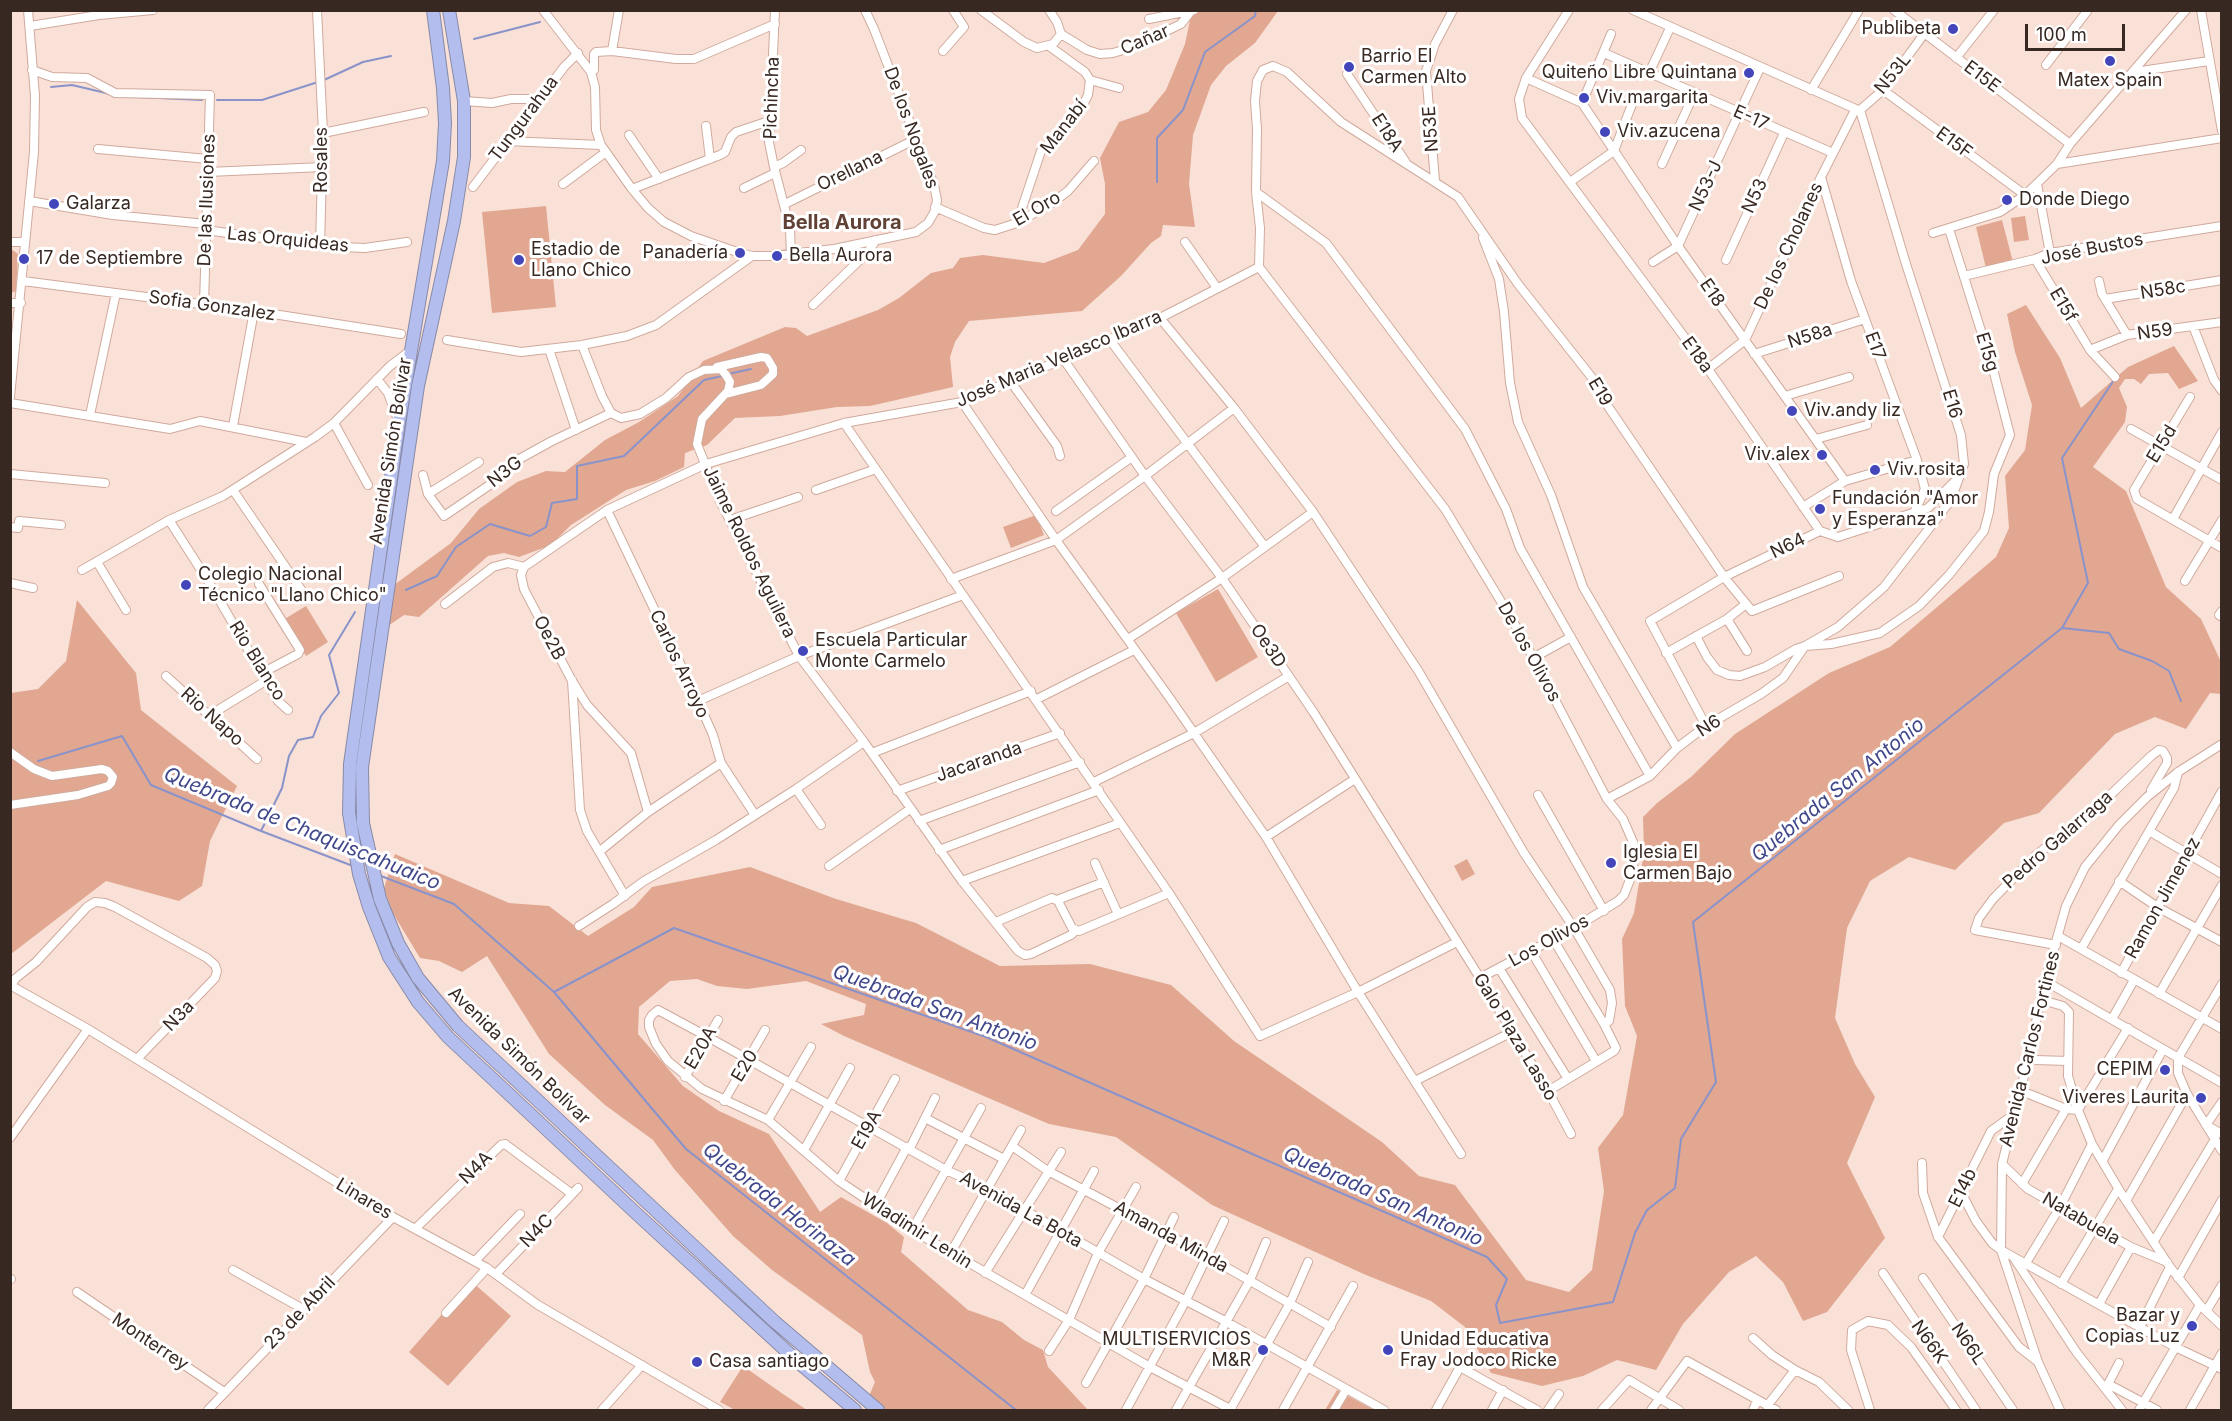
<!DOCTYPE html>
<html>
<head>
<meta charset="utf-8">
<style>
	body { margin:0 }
	#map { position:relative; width:2232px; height:1421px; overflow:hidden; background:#f9e1d8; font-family:Inter,sans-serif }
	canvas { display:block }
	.frame { position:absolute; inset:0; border:12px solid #372822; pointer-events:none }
	.scale { position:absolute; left:2025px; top:24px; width:100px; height:27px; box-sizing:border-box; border:3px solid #372822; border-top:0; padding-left:8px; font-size:18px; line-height:21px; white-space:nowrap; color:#372822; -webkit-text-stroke:4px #fff; paint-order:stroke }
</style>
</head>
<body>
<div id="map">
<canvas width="2232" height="1421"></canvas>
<div class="frame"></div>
<div class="scale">100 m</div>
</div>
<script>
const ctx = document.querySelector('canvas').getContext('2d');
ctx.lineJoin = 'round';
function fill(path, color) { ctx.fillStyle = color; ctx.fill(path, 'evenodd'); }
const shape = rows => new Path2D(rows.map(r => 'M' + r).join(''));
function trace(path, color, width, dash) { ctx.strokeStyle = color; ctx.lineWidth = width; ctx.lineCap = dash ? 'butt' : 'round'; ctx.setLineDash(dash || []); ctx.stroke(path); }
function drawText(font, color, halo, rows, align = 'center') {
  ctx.font = font + ' Inter,sans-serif'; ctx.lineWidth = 6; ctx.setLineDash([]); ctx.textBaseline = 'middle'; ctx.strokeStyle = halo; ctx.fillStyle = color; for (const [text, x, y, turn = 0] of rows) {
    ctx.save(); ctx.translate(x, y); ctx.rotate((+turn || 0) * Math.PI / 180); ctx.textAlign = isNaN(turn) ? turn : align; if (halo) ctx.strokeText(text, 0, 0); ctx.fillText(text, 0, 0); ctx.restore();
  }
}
const green = shape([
	[1197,11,1278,11,1255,43,1226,66,1211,85,1193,135,1189,184,1195,227,1163,225,1161,236,1151,243,1121,276,1082,311,969,321,955,342,950,357,953,387,870,406,837,407,780,416,735,418,707,445,685,453,684,467,655,481,626,490,571,525,551,545,519,557,504,553,488,556,419,617,404,615,385,628,394,585,451,543,479,509,517,482,546,471,565,472,605,440,639,422,678,396,703,361,785,327,796,328,807,336,878,310,899,298,931,273,953,268,960,258,983,255,1044,263,1078,250,1105,214,1105,184,1100,158,1119,122,1148,112,1166,90,1185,44,1190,20],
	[546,206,556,307,492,313,482,212],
	[2025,216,2029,240,2014,242,2011,218],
	[2002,220,2013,262,1986,268,1976,227],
	[11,249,18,254,16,291,11,293],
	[2026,305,2060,358,2081,408,2128,367,2174,346,2198,381,2179,389,2168,373,2149,374,2141,384,2134,379,2125,379,2119,388,2127,407,2125,422,2093,467,2126,491,2166,587,2201,619,2221,662,2221,694,2210,693,2186,729,2155,717,2115,734,2039,813,2004,823,1955,870,1909,857,1870,881,1847,928,1835,1018,1855,1064,1875,1097,1847,1163,1885,1238,1827,1312,1803,1321,1783,1282,1756,1256,1729,1272,1683,1324,1656,1370,1617,1360,1583,1376,1542,1386,1491,1373,1465,1327,1431,1301,1366,1275,1212,1205,1116,1137,1049,1124,844,1036,821,1024,864,1015,866,1004,806,981,747,989,717,986,697,979,670,981,639,1007,638,1034,683,1086,719,1111,769,1134,820,1212,841,1197,887,1223,904,1237,901,1252,968,1310,1002,1322,1024,1340,1043,1350,1048,1367,1088,1410,886,1410,869,1396,875,1382,870,1372,862,1335,772,1270,733,1236,675,1170,653,1140,605,1105,549,1054,487,956,462,972,439,961,420,958,391,910,384,888,395,854,509,903,549,906,588,936,634,907,652,887,750,867,836,899,916,923,1000,966,1090,964,1171,985,1234,1041,1382,1142,1419,1176,1455,1185,1526,1280,1569,1292,1592,1270,1604,1191,1598,1148,1623,1115,1637,1036,1625,1006,1622,939,1634,913,1644,853,1643,817,1657,803,1691,777,1735,734,1829,673,1890,647,1996,557,2009,528,2005,476,2025,450,2032,405,2015,352,2007,314],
	[1036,515,1044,535,1011,548,1003,527],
	[1218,589,1258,657,1216,682,1176,613],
	[77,600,136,673,141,710,237,786,210,841,202,886,179,901,106,881,11,954,11,693,38,689,66,661],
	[306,606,328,642,306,656,283,620],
	[1467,859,1475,874,1462,881,1454,866],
	[471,1281,511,1316,448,1386,409,1352],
	[743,1366,783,1394,807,1410,735,1410,720,1402],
	[1337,1390,1374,1410,1325,1410]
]);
const stream = shape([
	[474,39,540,22],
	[324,80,363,62,391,56],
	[51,87,72,85,110,94],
	[136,97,202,100],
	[217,100,262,100,318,82],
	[1157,182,1157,138,1183,110,1205,52,1255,16,1256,10],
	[728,374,751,369],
	[406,590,437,576,456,547,490,524,530,536,546,527,552,503,577,499,577,466,624,456,704,380,722,376],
	[2062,628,2109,633,2119,649,2152,661,2169,671,2181,701],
	[38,761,122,736,151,785,261,831,353,866],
	[261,831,282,788,289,756,298,740,313,737,321,716,339,693,329,655,355,612],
	[381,876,454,904,554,992,686,1149,1016,1410],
	[554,992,674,928,986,1037,1487,1257,1507,1279,1496,1305,1500,1323,1613,1302,1635,1233,1647,1210,1675,1188,1681,1139,1716,1082,1693,922,2062,628,2088,583,2062,458,2114,380]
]);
const minor = shape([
	[317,10,323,133,320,246],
	[543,10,591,72,595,87,596,130,601,145,632,189,648,208,664,222,691,236,740,253,752,256,772,256,834,249,916,232,928,223,935,211,937,200,934,185,874,29,865,10],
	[775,10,769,142,774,167,790,228,791,256],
	[981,10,1024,42,1037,48,1053,44,1061,34],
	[1049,10,1057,22,1061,34],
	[1569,10,1526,78,1519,99,1522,118,1708,369,1820,531],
	[1633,10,1858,110],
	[1894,10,2070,144],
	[2201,10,2222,131],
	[1149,19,1194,10],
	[30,26,99,15,153,10],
	[1061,34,1087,50,1100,54,1113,53,1133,47,1181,24,1191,11],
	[612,51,619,10],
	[943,51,964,27,953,10],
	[1604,53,1833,153],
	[1956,58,1994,10],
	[2046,65,2088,10],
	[32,70,52,77,87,78,115,93,210,95,204,305],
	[591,72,594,70,594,54,596,52,612,51,676,59,694,59,775,24],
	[2134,72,2209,61],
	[1649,73,1670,28],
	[1347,74,1405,161],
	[1526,78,1582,103],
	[1090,80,1119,88],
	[1811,90,1859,10],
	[1883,90,2025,195],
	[464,101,492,103,511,99,539,99],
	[1582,103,1678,246,1845,481],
	[1582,103,1611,34],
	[1860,110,1883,90,1924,34],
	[706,126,710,159],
	[323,133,424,112],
	[629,135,659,179],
	[507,141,601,145],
	[98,149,208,159],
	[1662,164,1694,94],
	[2057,164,2222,138],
	[774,167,783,163,801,150],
	[208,172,323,167],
	[1821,177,1851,281,1917,460,1925,489,1914,513],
	[1435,181,1426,71,1435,44,1453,10],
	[1570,182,1614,151,1634,99],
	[563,184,606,152],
	[2037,184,2050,253],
	[473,187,564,67,578,53],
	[744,188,775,173],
	[632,189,720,155,725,152,731,137,736,132,769,121],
	[1256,192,1326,243,1465,429,1506,509,1520,548,1650,776],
	[29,201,113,215,206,224],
	[785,204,916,139],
	[935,207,984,228,995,230,1017,223,1052,203,1068,191,1094,161],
	[1017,223,1041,151,1079,113,1088,95,1090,80,1085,72,1049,46],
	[206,230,320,246,365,248,407,242],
	[1933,233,2000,212,2025,195,2057,164,2070,144,2186,10],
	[1483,238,1499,279,1504,312,1510,383,1518,422,1551,495,1583,587,1677,748],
	[10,242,25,242],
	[1185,242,1217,288],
	[2035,259,2090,350,2115,377],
	[1726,260,1784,133],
	[1653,262,1678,246,1760,68],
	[1964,276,2035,259,2050,253,2222,226],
	[23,281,254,311,401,334],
	[2099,281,2102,294,2127,335],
	[2105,299,2222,280],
	[10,303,21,303],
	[813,305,868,252,876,240],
	[1160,318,1234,408,1313,512,1419,672,1524,853,1574,928,1610,990,1612,1003,1609,1021,1604,1024],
	[2193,326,2214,380,2222,391],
	[447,340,521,352,582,345,627,336,656,325,752,256],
	[1110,340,1265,547],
	[582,345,602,396,611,413,621,418,640,414,666,398,689,377,704,370,721,369,726,375,730,382,728,391,702,419,697,444,720,501,799,656,864,742,962,881,1018,951,1025,955,1031,954,1071,935,1076,930],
	[549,349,576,430],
	[2090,350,2127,335,2222,322],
	[1754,354,1865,319],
	[1064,360,1145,476,1222,578,1314,713,1480,978,1548,1091,1571,1134],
	[717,367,761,357,767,358,773,368,773,374,761,385,726,394],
	[1708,369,1745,340,1821,177,1855,110],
	[377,379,388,393,398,420],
	[1011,382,1057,446,1060,456],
	[1785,396,1849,377],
	[10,397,34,152,35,96,28,10],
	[2190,397,2134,490,2137,499,2222,548],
	[962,402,1056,540,1169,697,1266,837,1358,992,1461,1154],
	[10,403,170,429,200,421,306,442],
	[90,415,116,293],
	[334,423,368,485],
	[844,423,1169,893,1260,1036,1358,992,1457,942],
	[233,426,254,311],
	[2131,429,2222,480],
	[1816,439,1867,425],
	[10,474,105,483],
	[423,475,428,494,444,516,491,484,512,463,552,441,611,413],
	[233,490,302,591],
	[816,490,876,469],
	[428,494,479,462],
	[1803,507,1845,481,1917,460],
	[607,510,698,701,713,735,721,763,755,815],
	[1056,511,1132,457],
	[2173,519,2222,432],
	[169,520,210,584,278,701,288,710],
	[730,520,798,497],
	[10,527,18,528,19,521,61,525],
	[97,562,126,610],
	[524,567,607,510,706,464,844,423,962,402,1160,318,1259,267],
	[524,567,521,575,524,589,571,679,587,705,631,753,648,812,600,851],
	[82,570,169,520,223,496,315,437,334,423,390,366,410,351],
	[951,579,1056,540,1145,476,1234,408],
	[2185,581,2222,520],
	[10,583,33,588],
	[259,584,300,650,298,654,262,673],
	[445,604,493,567,508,563,524,567],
	[2222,611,2219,615,2222,617],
	[1727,619,1747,651],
	[1696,636,1707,657,1717,670,1729,675,1740,676,1765,667,1796,649,1805,646,1831,644,1880,633,1919,606,1949,575,1984,531,1989,512,1994,474,2010,435,1993,369,1949,229],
	[1128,639,1222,578,1313,512],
	[1666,653,1727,619,1746,604],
	[1533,658,1571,637],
	[166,676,257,759],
	[572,680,580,810,587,831,625,896],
	[1037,699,1134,650],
	[698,701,799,656,963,595],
	[210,715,267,680],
	[1706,726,1650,621,1724,577,1820,531,1838,537,1928,508,1957,479],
	[10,752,34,769,52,776,102,769,108,771,113,777,111,783,108,786,78,795,10,805],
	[872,753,1031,691],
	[1094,782,1194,733,1289,676],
	[796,789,821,825],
	[897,791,1060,733],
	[1538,795,1604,911],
	[1607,799,1650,776,1677,748,1706,726,1761,694,1783,678,1805,646,1838,627,1884,587,1951,500,1964,464,1961,435,1906,264,1860,110],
	[648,812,721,763],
	[919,821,1080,762],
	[2149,831,2222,874],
	[1266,837,1355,779],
	[939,850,1099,790],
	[1095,863,1118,914],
	[829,866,910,809],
	[962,881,1120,823],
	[2119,881,2159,908,2222,942],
	[1057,900,1104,882],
	[996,922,1052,898,1058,901,1072,928,1079,931,1169,893],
	[579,926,613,904,644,881,716,840,796,789,864,742],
	[2058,936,2222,1029],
	[2056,945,1975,930,1979,918,1993,899,2035,856,2103,802,2151,756,2159,750,2163,751,2167,758,2167,763,2151,790],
	[2081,949,2174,788,2178,772],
	[1531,951,1596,1061],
	[1499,968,1568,1079],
	[2121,973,2222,791],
	[1480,978,1574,928,1618,901,1624,895,1633,872,1634,851,1633,842,1623,819,1607,799,1520,633,1445,509,1259,267,1260,228,1256,192,1257,129,1255,101,1257,81,1263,70,1273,66,1287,72,1341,122,1458,197,1518,284,1593,379,1603,399,1724,577,1752,611,1839,576],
	[2045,981,2222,1083],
	[2222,984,2178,1058,2178,1073,2187,1094,2222,1151],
	[10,985,88,1029,393,1217,487,1268,538,1305,719,1410],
	[11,985,16,978,36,962,87,907,95,902,105,903,115,907,207,958,215,965,217,971,215,978,137,1059],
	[2159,994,2222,885],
	[2042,1000,2063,1006,2069,1012,2068,1076,2078,1110,2092,1144,2121,1193,2170,1267,2200,1305,2222,1326],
	[2112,1019,2134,980],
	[2035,1060,2068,1061],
	[685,1077,718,1020],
	[1415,1081,1512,1032],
	[1548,1091,1614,1051,1616,1048,1604,1024,1553,939],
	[2029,1094,2066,1109,2078,1110,2128,1028],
	[724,1101,765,1030],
	[2222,1102,2206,1125,2222,1134],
	[925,1118,1004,1159],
	[768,1120,811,1047],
	[10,1138,88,1029],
	[1012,1146,1048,1171,1166,1233,1331,1327],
	[910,1148,935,1098],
	[804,1150,850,1068],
	[2103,1160,2163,1049],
	[1922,1163,1923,1193,1938,1237,2019,1347,2037,1361],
	[2002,1164,2028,1189,2131,1247,2167,1262],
	[839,1181,895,1079],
	[2022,1184,2066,1109],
	[1961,1192,1976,1221,1992,1243,2001,1250,2175,1347,2222,1369],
	[2126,1201,2187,1094],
	[875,1206,907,1147],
	[416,1228,501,1145,505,1144,572,1194],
	[912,1230,981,1108],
	[1938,1237,1991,1131,2013,1115],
	[2154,1241,2215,1139],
	[951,1252,1021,1130],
	[2014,1258,2077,1353,2122,1410],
	[475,1261,520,1214],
	[2026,1263,2060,1207,2092,1144],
	[233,1270,303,1309],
	[985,1273,1061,1152],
	[1883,1273,1976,1410],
	[496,1274,578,1188],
	[1923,1278,2013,1410],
	[2178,1278,2222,1200],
	[10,1279,11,1279],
	[2061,1284,2118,1189],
	[77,1292,224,1392],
	[1025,1295,1094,1171],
	[2099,1304,2131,1247],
	[2207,1310,2222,1285],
	[446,1313,487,1268],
	[2140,1327,2170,1267],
	[1753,1338,1772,1355,1795,1370,1819,1382,1848,1410],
	[1049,1351,1069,1320,1098,1253,1136,1187],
	[1086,1383,1144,1279,1174,1217],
	[2108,1384,2157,1410],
	[2106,1388,2119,1363],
	[1767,1406,1795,1370],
	[208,1410,393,1217],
	[602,1410,642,1365],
	[1126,1410,1186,1300,1224,1221],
	[1176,1410,1250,1280,1266,1242],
	[1230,1410,1290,1303,1308,1262],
	[1232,1410,1150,1367,912,1230,839,1181,768,1120,702,1089,668,1061,656,1044,649,1027,649,1020,652,1015,658,1010,708,1037,946,1170,988,1189,1144,1279,1225,1321,1384,1410],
	[1283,1410,1353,1286],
	[1334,1410,1346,1390],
	[1436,1410,1460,1367,1537,1410],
	[1492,1410,1503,1390],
	[1548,1410,1559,1394],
	[1602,1410,1629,1380,1679,1410],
	[1651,1410,1687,1361,1776,1410],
	[1753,1410,1757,1401],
	[1870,1410,1851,1350,1852,1330,1868,1321,1888,1325,1911,1347,1956,1410],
	[2060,1410,2038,1362,2001,1250,2002,1164,2022,1085,2045,981,2066,906,2085,867,2119,825,2147,797,2178,772,2222,744],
	[2139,1410,2200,1305],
	[2190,1410,2222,1353]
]);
const highway = shape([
	[433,10,443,88,445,123,443,161,399,422,350,764,349,813,359,874,369,907,389,957,418,1002,448,1037,638,1215,805,1368,855,1410],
	[449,10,464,101,464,157,454,221,418,386,362,767,363,823,380,899,398,943,418,978,458,1026,775,1322,878,1410]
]);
const markers = [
	[1953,29,6,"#4345ba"],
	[2110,61,6,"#4345ba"],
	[1349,67,6,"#4345ba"],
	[1749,73,6,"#4345ba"],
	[1584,98,6,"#4345ba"],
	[1605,132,6,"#4345ba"],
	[2007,200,6,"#4345ba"],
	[54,204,6,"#4345ba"],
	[740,253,6,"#4345ba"],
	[777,256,6,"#4345ba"],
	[24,259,6,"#4345ba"],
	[519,260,6,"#4345ba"],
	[1792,411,6,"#4345ba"],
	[1822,455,6,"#4345ba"],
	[1875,470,6,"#4345ba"],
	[1820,509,6,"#4345ba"],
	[186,585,6,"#4345ba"],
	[803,651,6,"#4345ba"],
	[1611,863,6,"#4345ba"],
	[2165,1070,6,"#4345ba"],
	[2201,1098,6,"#4345ba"],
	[2192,1326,6,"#4345ba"],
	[1263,1350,6,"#4345ba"],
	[1388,1350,6,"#4345ba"],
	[697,1362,6,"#4345ba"]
];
const poiNames = [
	["Publibeta",1941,29,"right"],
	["Barrio El",1361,57],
	["Carmen Alto",1361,78],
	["Quiteño Libre Quintana",1737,73,"right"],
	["Matex Spain",2110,81,"center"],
	["Viv.margarita",1596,98],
	["Viv.azucena",1617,132],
	["Donde Diego",2019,200],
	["Galarza",66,204],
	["Estadio de",531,250],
	["Llano Chico",531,271],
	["Panadería",728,253,"right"],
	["Bella Aurora",789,256],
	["17 de Septiembre",36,259],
	["Viv.andy liz",1804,411],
	["Viv.alex",1810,455,"right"],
	["Viv.rosita",1887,470],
	["Fundación \"Amor",1832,499],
	["y Esperanza\"",1832,520],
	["Colegio Nacional",198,575],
	["Técnico \"Llano Chico\"",198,596],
	["Escuela Particular",815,641],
	["Monte Carmelo",815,662],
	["Iglesia El",1623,853],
	["Carmen Bajo",1623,874],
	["CEPIM",2153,1070,"right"],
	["Viveres Laurita",2189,1098,"right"],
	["Bazar y",2180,1316,"right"],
	["Copias Luz",2180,1337,"right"],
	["MULTISERVICIOS",1251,1340,"right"],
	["M&R",1251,1361,"right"],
	["Unidad Educativa",1400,1340],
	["Fray Jodoco Ricke",1400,1361],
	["Casa santiago",709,1362]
];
const streetNames = [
	["Cañar",1145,40,-23],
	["N53L",1893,74,-51],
	["E15E",1982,77,37],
	["Pichincha",772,98,-88],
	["E-17",1751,118,24],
	["Tungurahua",524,119,-53],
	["Manabí",1064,127,-52],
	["De los Nogales",911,128,70],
	["N53E",1431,129,-94],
	["E18A",1387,133,57],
	["E15F",1954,143,36],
	["Rosales",322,160,-90],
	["Orellana",850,171,-26],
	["N53-J",1706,186,-65],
	["N53",1755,196,-65],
	["De las Ilusiones",207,200,-88],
	["El Oro",1037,209,-30],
	["Las Orquideas",288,240,6],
	["De los Cholanes",1789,246,-65],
	["José Bustos",2092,249,-11],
	["N58c",2163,290,-9],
	["E18",1712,293,55],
	["E15f",2063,305,59],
	["Sofia Gonzalez",212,306,8],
	["N59",2155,332,-8],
	["N58a",1810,336,-18],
	["E17",1875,346,70],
	["E15g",1987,352,73],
	["E18a",1697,355,54],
	["José Maria Velasco Ibarra",1059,359,-23],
	["E19",1600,392,59],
	["E16",1952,404,73],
	["E15d",2162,444,-59],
	["Avenida Simón Bolívar",391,451,-81],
	["N3G",505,472,-38],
	["N64",1788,546,-26],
	["Jaime Roldos Aguilera",749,552,64],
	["Oe2B",549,638,62],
	["Oe3D",1268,646,56],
	["De los Olivos",1529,652,61],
	["Rio Blanco",257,661,58],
	["Carlos Arroyo",679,664,65],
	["Rio Napo",212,717,42],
	["N6",1709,726,-33],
	["Jacaranda",979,762,-19],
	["Pedro Galarraga",2058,840,-41],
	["Ramon Jimenez",2163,898,-61],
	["Los Olivos",1549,941,-29],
	["N3a",179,1016,-46],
	["Galo Plaza Lasso",1515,1037,59],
	["E20A",701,1048,-60],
	["Avenida Carlos Fortines",2030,1049,-76],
	["Avenida Simón Bolívar",519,1056,44],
	["E20",745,1066,-59],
	["E19A",867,1130,-61],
	["N4A",476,1168,-45],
	["E14b",1963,1188,-64],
	["Linares",364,1199,31],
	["Avenida La Bota",1021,1210,29],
	["Natabuela",2081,1219,30],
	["N4C",537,1231,-46],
	["Wladimir Lenin",917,1231,32],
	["Amanda Minda",1171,1237,29],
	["23 de Abril",300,1313,-46],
	["Monterrey",150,1342,34],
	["N66K",1929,1342,55],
	["N66L",1968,1344,56]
];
const neighbourhoodNames = [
	["Bella Aurora",842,223]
];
const waterNames = [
	["Quebrada San Antonio",1838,790,-39],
	["Quebrada de Chaquiscahuaico",302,829,22],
	["Quebrada San Antonio",935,1008,20],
	["Quebrada San Antonio",1383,1197,24],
	["Quebrada Horinaza",779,1205,38]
];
fill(green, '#e1a791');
trace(stream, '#8a93c9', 2);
trace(minor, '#d0aa9c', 10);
trace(highway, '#888aa7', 14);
trace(minor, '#fff', 8);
trace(highway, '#b4beee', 12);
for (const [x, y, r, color] of markers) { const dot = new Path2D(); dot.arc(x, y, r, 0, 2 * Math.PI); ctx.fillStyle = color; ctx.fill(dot); trace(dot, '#fff', 2); }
drawText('18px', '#372822', '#fff', poiNames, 'left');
drawText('18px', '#372822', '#fff', streetNames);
drawText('bold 20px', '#614135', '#fff', neighbourhoodNames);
drawText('italic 20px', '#40478a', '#fff', waterNames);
</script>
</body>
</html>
